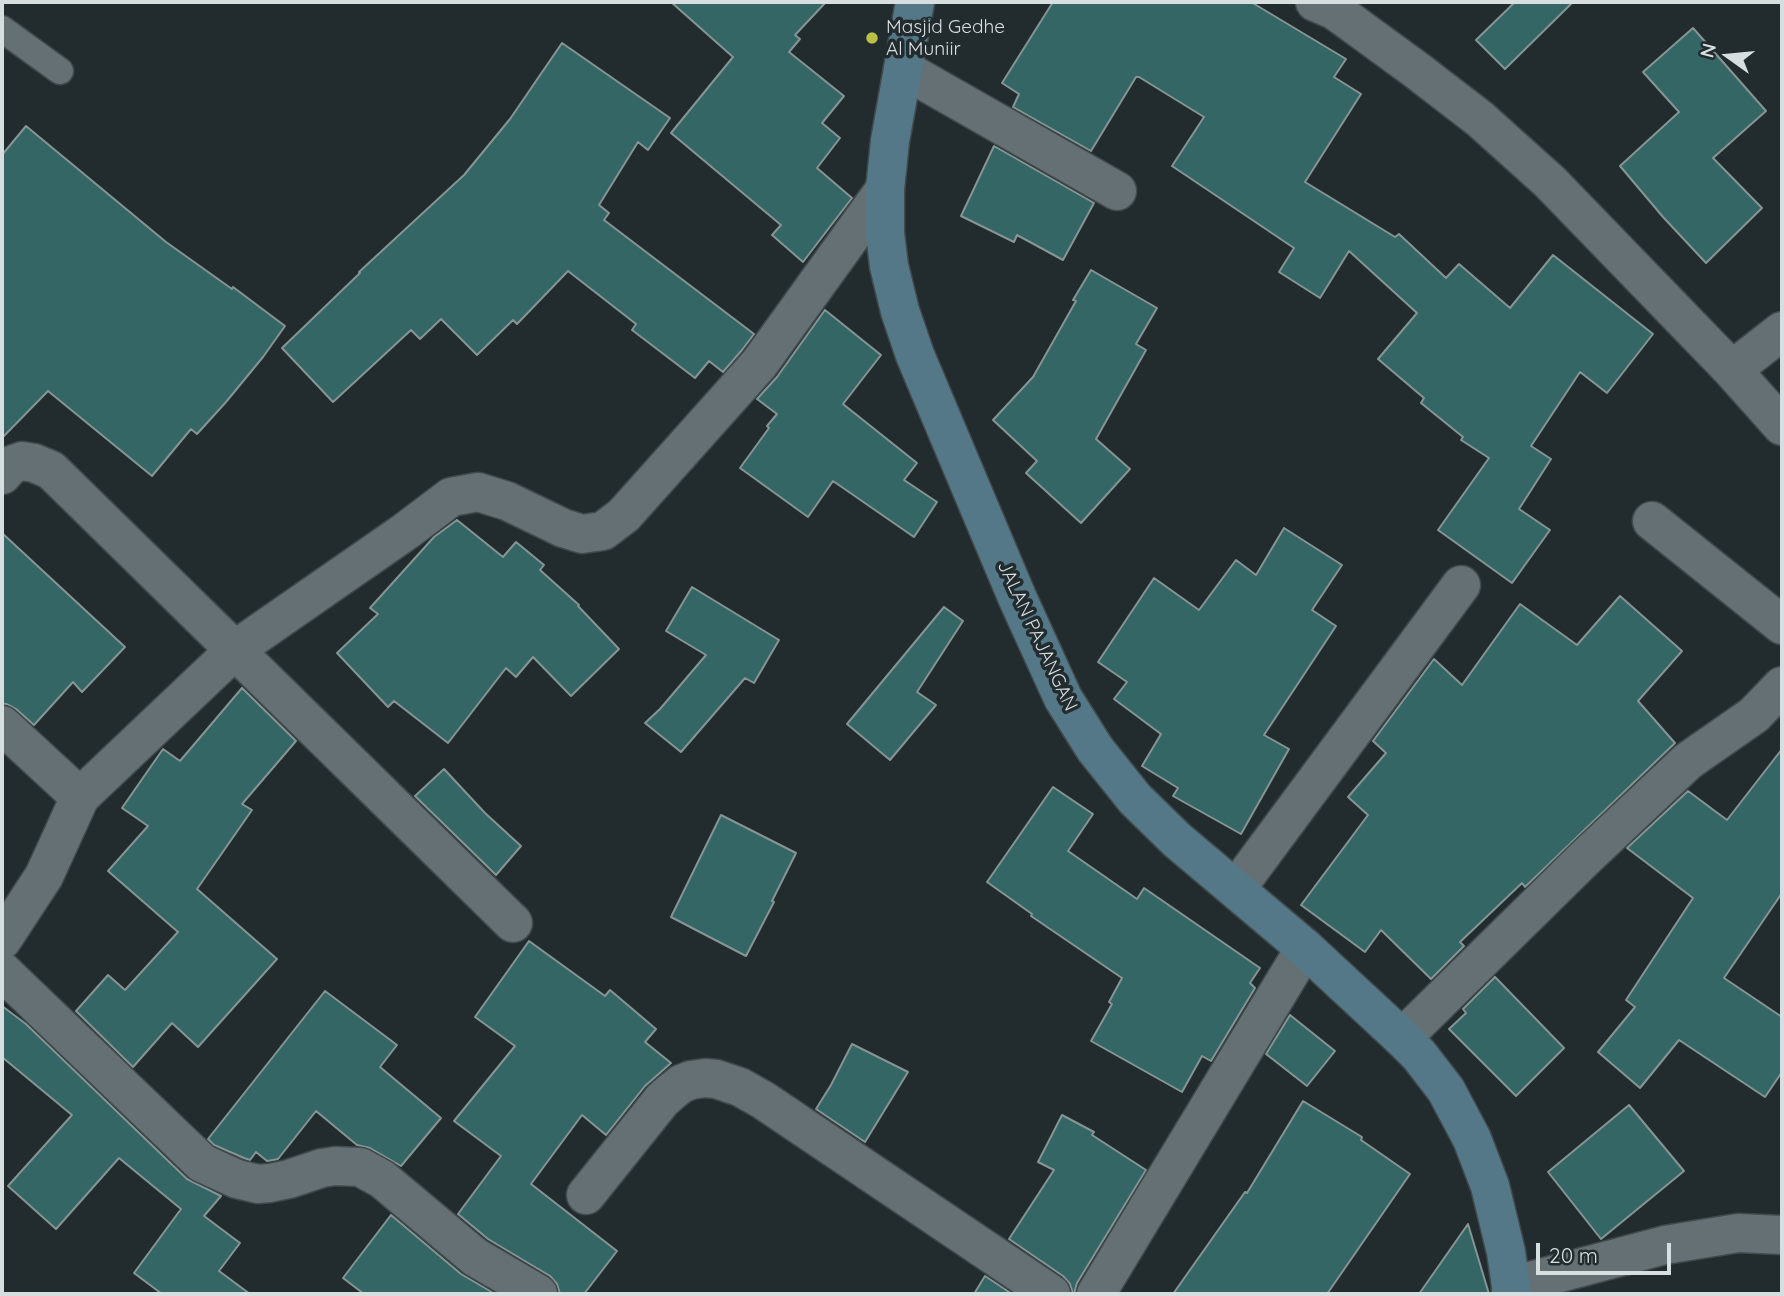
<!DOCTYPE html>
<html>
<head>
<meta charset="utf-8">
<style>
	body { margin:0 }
	#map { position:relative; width:1784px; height:1296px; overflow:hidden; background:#222c2f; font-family:Quicksand,sans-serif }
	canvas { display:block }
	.frame { position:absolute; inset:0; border:4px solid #d7dee0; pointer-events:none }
	.north { position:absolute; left:1693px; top:21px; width:70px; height:70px; -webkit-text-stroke:5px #222c2f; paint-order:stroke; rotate:285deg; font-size:19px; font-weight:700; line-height:28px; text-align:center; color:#d7dee0 }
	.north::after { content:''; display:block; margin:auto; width:24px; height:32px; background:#d7dee0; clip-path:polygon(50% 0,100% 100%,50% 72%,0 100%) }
	.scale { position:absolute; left:1536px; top:1243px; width:135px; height:32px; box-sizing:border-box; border:4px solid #d7dee0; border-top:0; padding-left:9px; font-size:21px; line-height:24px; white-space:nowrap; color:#d7dee0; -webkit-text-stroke:5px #222c2f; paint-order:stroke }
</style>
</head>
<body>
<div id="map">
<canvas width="1784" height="1296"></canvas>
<div class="frame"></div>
<div class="north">N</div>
<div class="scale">20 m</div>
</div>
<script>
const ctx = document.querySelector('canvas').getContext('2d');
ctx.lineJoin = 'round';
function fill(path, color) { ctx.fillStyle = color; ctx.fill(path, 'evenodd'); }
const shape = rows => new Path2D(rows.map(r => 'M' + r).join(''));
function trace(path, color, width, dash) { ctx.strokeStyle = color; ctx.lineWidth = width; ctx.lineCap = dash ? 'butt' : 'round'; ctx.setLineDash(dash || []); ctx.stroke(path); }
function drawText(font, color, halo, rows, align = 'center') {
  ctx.font = font + ' Quicksand,sans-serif'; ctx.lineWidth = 7; ctx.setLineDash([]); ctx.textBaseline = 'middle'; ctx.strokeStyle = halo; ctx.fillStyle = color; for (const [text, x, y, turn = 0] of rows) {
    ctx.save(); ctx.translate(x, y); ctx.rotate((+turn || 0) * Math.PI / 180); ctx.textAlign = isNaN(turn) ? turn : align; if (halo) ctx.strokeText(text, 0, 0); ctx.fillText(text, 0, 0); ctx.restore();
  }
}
const building = shape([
	[671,2,826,2,795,35,800,39,789,52,844,96,822,123,840,138,817,168,852,198,803,262,772,235,781,225,671,133,733,57,671,2],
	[1053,2,1251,2,1346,59,1334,77,1361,94,1305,182,1395,237,1399,234,1446,278,1459,264,1510,308,1553,255,1653,334,1607,393,1580,372,1531,446,1551,459,1519,509,1550,530,1512,583,1438,530,1489,458,1461,440,1463,437,1421,403,1424,398,1378,359,1417,313,1349,251,1320,298,1279,272,1294,248,1172,166,1204,117,1139,77,1136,77,1091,151,1013,107,1019,94,1002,83,1053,2],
	[1515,2,1573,2,1505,69,1476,40,1515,2],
	[1693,28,1766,111,1713,158,1762,208,1706,263,1663,217,1620,166,1679,112,1643,72,1693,28],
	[562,43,670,118,648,150,638,142,599,205,609,213,604,220,754,334,742,350,723,372,709,361,695,378,632,330,636,324,568,271,517,324,513,320,477,355,441,319,420,339,411,330,333,402,282,348,360,273,359,272,464,175,510,119,562,43],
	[26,126,166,242,232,289,233,287,285,326,263,357,226,402,197,434,191,429,152,476,48,391,2,438,2,155,26,126],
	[994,146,1094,203,1063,260,1017,235,1014,242,961,216,994,146],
	[1091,270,1157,308,1136,344,1146,350,1096,439,1130,469,1081,523,1026,473,1037,461,993,420,1033,377,1076,301,1073,300,1091,270],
	[825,310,881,355,843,404,917,463,904,480,937,502,914,537,833,481,808,517,740,468,769,428,767,426,777,414,757,399,777,377,825,310],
	[457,520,503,557,516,542,544,565,540,570,579,605,578,606,619,649,571,696,533,657,516,677,506,668,448,743,394,701,388,707,337,653,378,614,370,608,434,537,457,520],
	[1284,528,1342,565,1312,610,1336,626,1264,735,1289,749,1241,834,1173,796,1178,788,1142,766,1161,734,1114,699,1127,682,1098,662,1154,578,1199,610,1236,560,1256,575,1284,528],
	[2,533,125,647,82,692,73,682,34,725,16,709,7,704,2,704,2,533],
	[692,587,779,640,754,683,745,678,681,752,645,723,660,709,706,655,666,631,692,587],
	[1620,596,1682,651,1638,701,1675,743,1525,887,1522,883,1460,942,1464,946,1431,979,1381,930,1365,952,1301,905,1368,815,1348,797,1386,753,1373,741,1434,659,1462,685,1520,604,1577,645,1620,596],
	[944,607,963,621,917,692,936,705,890,760,847,724,944,607],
	[242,688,296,741,242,804,252,810,197,889,277,959,198,1047,172,1023,133,1067,76,1011,108,975,125,990,178,932,108,871,148,826,122,808,163,749,180,761,242,688],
	[1782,749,1782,893,1724,978,1782,1017,1782,1072,1765,1097,1679,1040,1640,1088,1598,1052,1635,1007,1626,1000,1693,898,1627,848,1688,791,1727,820,1782,749],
	[444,769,485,813,521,846,496,875,415,796,444,769],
	[1053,787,1093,814,1068,851,1137,899,1144,888,1260,968,1250,983,1255,988,1211,1061,1202,1056,1182,1092,1091,1041,1112,1004,1109,1002,1122,978,1031,916,1032,914,987,882,1053,787],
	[721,815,796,853,772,901,774,902,746,956,671,917,721,815],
	[529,941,605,996,610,990,656,1029,645,1042,671,1063,645,1086,606,1135,582,1115,531,1184,617,1251,584,1294,560,1294,557,1284,550,1276,488,1239,458,1214,501,1156,454,1121,515,1046,475,1017,529,941],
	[1495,977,1564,1048,1516,1096,1449,1029,1466,1013,1463,1009,1495,977],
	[325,991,397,1045,380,1067,441,1118,401,1166,370,1148,357,1145,316,1111,278,1159,267,1161,256,1152,250,1160,244,1158,214,1145,208,1139,325,991],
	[2,1006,26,1024,187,1179,221,1196,204,1216,240,1243,219,1271,250,1294,162,1294,134,1273,181,1209,119,1158,56,1229,8,1186,72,1115,2,1057,2,1006],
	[1290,1015,1335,1051,1307,1086,1266,1054,1290,1015],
	[852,1044,908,1072,865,1142,816,1109,831,1085,852,1044],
	[1303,1101,1362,1137,1361,1140,1410,1174,1327,1294,1173,1294,1245,1192,1247,1193,1303,1101],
	[1629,1105,1684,1171,1601,1239,1548,1172,1629,1105],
	[1062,1115,1094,1132,1092,1135,1146,1170,1077,1283,1074,1294,1073,1294,1070,1284,1063,1276,1009,1239,1054,1170,1038,1162,1062,1115],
	[391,1215,461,1274,495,1294,364,1294,343,1278,391,1215],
	[1468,1224,1489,1294,1419,1294,1468,1224],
	[985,1276,1012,1294,974,1294,985,1276]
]);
const service = shape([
	[2,29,60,71]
]);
const minor = shape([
	[1315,2,1334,10,1415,69,1480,119,1550,182,1732,370,1782,426],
	[903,69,1117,191],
	[1732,370,1782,331],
	[2,475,11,465,22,461,34,463,51,470,513,923],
	[1652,521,1782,625],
	[2,725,80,797],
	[1236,889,1461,585],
	[2,940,44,876,80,797,236,649,406,531,451,497,478,492,507,501,563,528,582,534,603,531,624,515,759,364,885,189],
	[2,971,202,1163,237,1179,258,1184,270,1183,289,1179,322,1168,335,1166,360,1167,382,1179,475,1257,538,1294],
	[1402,1038,1585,858,1688,761,1754,715,1782,686],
	[586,1195,662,1100,671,1092,681,1084,691,1080,705,1078,716,1079,740,1087,763,1100,1051,1294],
	[1511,1286,1665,1245,1738,1233,1782,1235],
	[1096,1294,1305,948]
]);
const secondary = shape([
	[915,2,890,141,885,189,885,233,889,266,900,311,915,355,1017,597,1063,698,1095,749,1135,799,1177,840,1305,948,1402,1038,1419,1055,1446,1090,1472,1139,1490,1186,1506,1252,1511,1286,1511,1294]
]);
const markers = [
	[872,38,7,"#bbc044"]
];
const poiNames = [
	["Masjid Gedhe",886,27],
	["Al Muniir",886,49]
];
const streetNames = [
	["JALAN PAJANGAN",1037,636,65]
];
fill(building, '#336665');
trace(building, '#879494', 2);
trace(service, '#40494b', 29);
trace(minor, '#40494b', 41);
trace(secondary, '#40494b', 41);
trace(service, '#647073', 26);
trace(minor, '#647073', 38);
trace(secondary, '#557888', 38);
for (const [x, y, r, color] of markers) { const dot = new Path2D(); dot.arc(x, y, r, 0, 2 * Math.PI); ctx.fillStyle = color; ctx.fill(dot); trace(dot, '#222c2f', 2.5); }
drawText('19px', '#d7dee0', '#222c2f', poiNames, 'left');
drawText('19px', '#d7dee0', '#222c2f', streetNames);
</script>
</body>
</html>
